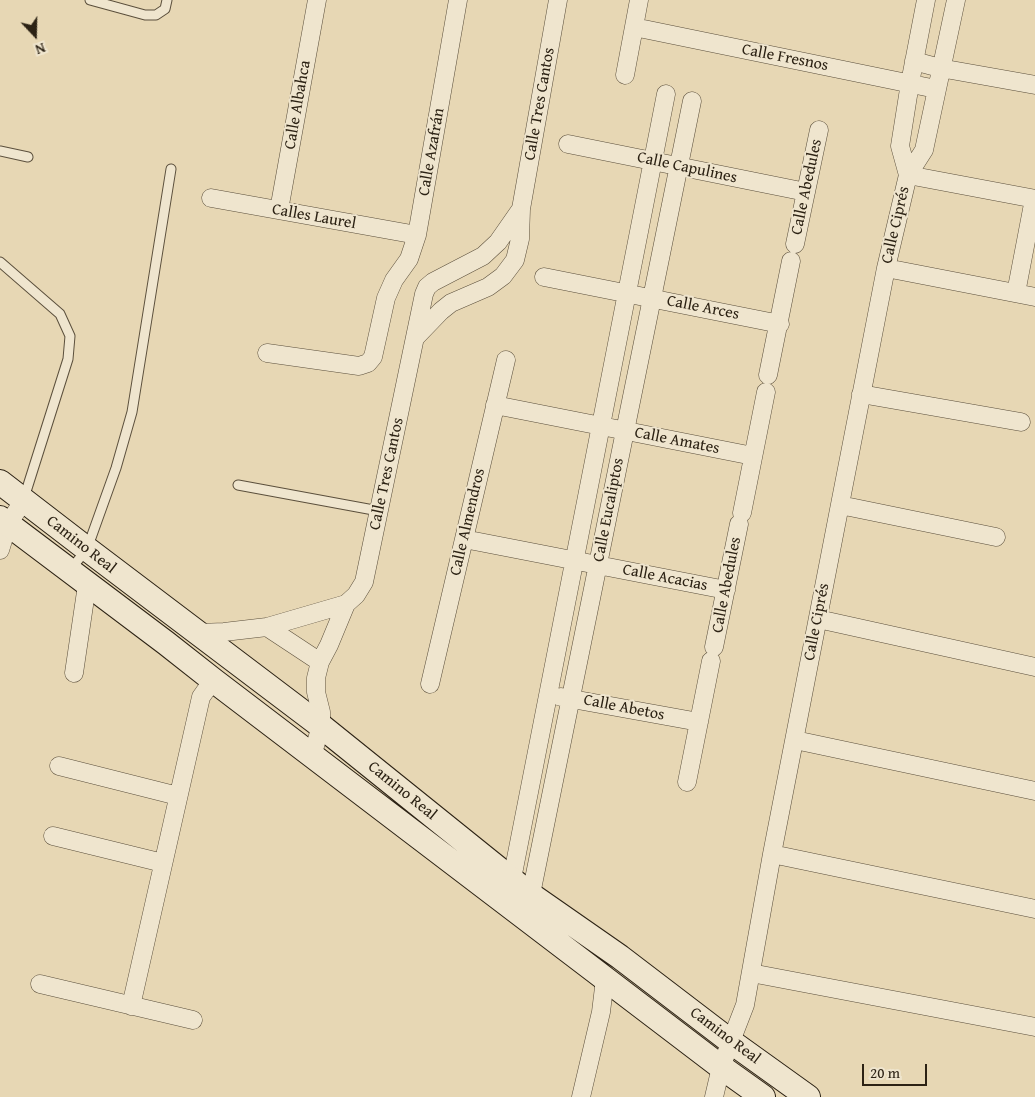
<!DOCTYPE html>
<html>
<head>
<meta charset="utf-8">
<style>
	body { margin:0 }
	#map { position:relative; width:1035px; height:1097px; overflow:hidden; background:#e7d7b4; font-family:"Gentium Book Plus",serif }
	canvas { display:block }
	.north { position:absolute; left:10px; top:10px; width:50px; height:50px; -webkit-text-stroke:4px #efe5ce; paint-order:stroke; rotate:159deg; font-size:14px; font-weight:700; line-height:20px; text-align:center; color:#2c2214 }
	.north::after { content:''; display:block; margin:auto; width:18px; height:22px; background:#2c2214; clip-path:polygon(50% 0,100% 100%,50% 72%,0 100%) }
	.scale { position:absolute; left:862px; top:1064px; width:65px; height:22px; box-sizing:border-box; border:2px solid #2c2214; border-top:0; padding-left:6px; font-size:15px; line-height:18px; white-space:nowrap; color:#2c2214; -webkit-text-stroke:4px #efe5ce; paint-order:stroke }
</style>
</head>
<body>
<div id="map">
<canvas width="1035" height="1097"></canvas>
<div class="north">N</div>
<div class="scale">20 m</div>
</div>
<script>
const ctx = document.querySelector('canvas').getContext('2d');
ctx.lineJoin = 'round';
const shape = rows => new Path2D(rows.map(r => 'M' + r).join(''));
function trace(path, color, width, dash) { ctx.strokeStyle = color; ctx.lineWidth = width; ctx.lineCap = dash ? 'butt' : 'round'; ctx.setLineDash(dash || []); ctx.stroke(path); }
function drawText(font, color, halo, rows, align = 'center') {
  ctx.font = font + ' "Gentium Book Plus",serif'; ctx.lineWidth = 4; ctx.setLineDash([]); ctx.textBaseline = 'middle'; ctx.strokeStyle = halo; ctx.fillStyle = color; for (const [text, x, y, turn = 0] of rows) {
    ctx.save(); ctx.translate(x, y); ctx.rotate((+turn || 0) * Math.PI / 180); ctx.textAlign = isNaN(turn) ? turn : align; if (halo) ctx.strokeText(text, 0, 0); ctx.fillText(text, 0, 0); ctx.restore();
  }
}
const lane = shape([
	[90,0,145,15,156,15,165,9,167,0],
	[0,151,28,157],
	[0,262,60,314,70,336,68,359,24,498],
	[238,485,379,511],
	[70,570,87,549,116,468,132,412,171,169]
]);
const street = shape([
	[634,27,936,89],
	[914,61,940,68,1035,85],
	[625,75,639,0],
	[568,144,806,192],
	[908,175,900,146,910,83,926,0],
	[908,175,1035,199],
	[211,198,417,235],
	[279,210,317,0],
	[795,244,819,130],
	[886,268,1035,297],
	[544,277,780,324],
	[1016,293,1034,199],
	[415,338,441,311,451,303,488,287,503,276,515,260,520,239,521,209,558,0],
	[267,353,359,366,368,363,373,357,386,298,394,280,409,259,417,235,458,0],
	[768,375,791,261],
	[861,394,1021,422],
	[495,405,753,456],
	[840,505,996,537],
	[742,513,766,392],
	[464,539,726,590],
	[0,550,8,524,24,500],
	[818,619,1035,667],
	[267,627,320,662],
	[199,633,224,632,267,627,346,604,356,595,364,582,424,294,427,287,433,282,483,256,498,242,521,209],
	[714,647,739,524],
	[74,673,87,585],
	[430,684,506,360],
	[561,697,699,722],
	[795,740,1035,791],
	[312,756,321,726,321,712,316,692,316,678,320,662,329,645,346,604],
	[59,766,178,796],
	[687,782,711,661],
	[53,836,163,863],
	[772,854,1035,909],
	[510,889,666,94],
	[529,904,692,101],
	[751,973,1035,1027],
	[40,984,193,1020],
	[131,1006,201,697,213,680],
	[581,1097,601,1012,605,979],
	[714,1097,721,1067,745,1005,772,854,886,268,908,175,924,150,956,0]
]);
const secondary = shape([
	[0,482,87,549,321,726,531,895,620,957,730,1041,808,1097],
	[0,518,166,643,213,680,721,1067,763,1097]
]);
const streetNames = [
	["Calle Fresnos",785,58,11],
	["Calle Tres Cantos",540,104,-80],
	["Calle Albahca",298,105,-80],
	["Calle Azafrán",432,152,-80],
	["Calle Capulines",687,168,12],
	["Calle Abedules",807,187,-78],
	["Calles Laurel",314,217,10],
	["Calle Ciprés",896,225,-77],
	["Calle Arces",703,308,11],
	["Calle Amates",677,441,11],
	["Calle Tres Cantos",387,474,-78],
	["Calle Eucaliptos",609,510,-79],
	["Calle Almendros",468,522,-77],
	["Camino Real",81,545,38],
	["Calle Acacias",665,578,11],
	["Calle Abedules",727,585,-79],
	["Calle Ciprés",817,622,-79],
	["Calle Abetos",624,708,11],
	["Camino Real",402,791,39],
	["Camino Real",725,1036,37]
];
trace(lane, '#5b4f3c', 11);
trace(street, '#5b4f3c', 19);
trace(secondary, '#2c2214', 26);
trace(lane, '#efe5ce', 9);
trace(street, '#efe5ce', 18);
trace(secondary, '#efe5ce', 24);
drawText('16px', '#2c2214', '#efe5ce', streetNames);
</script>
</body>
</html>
